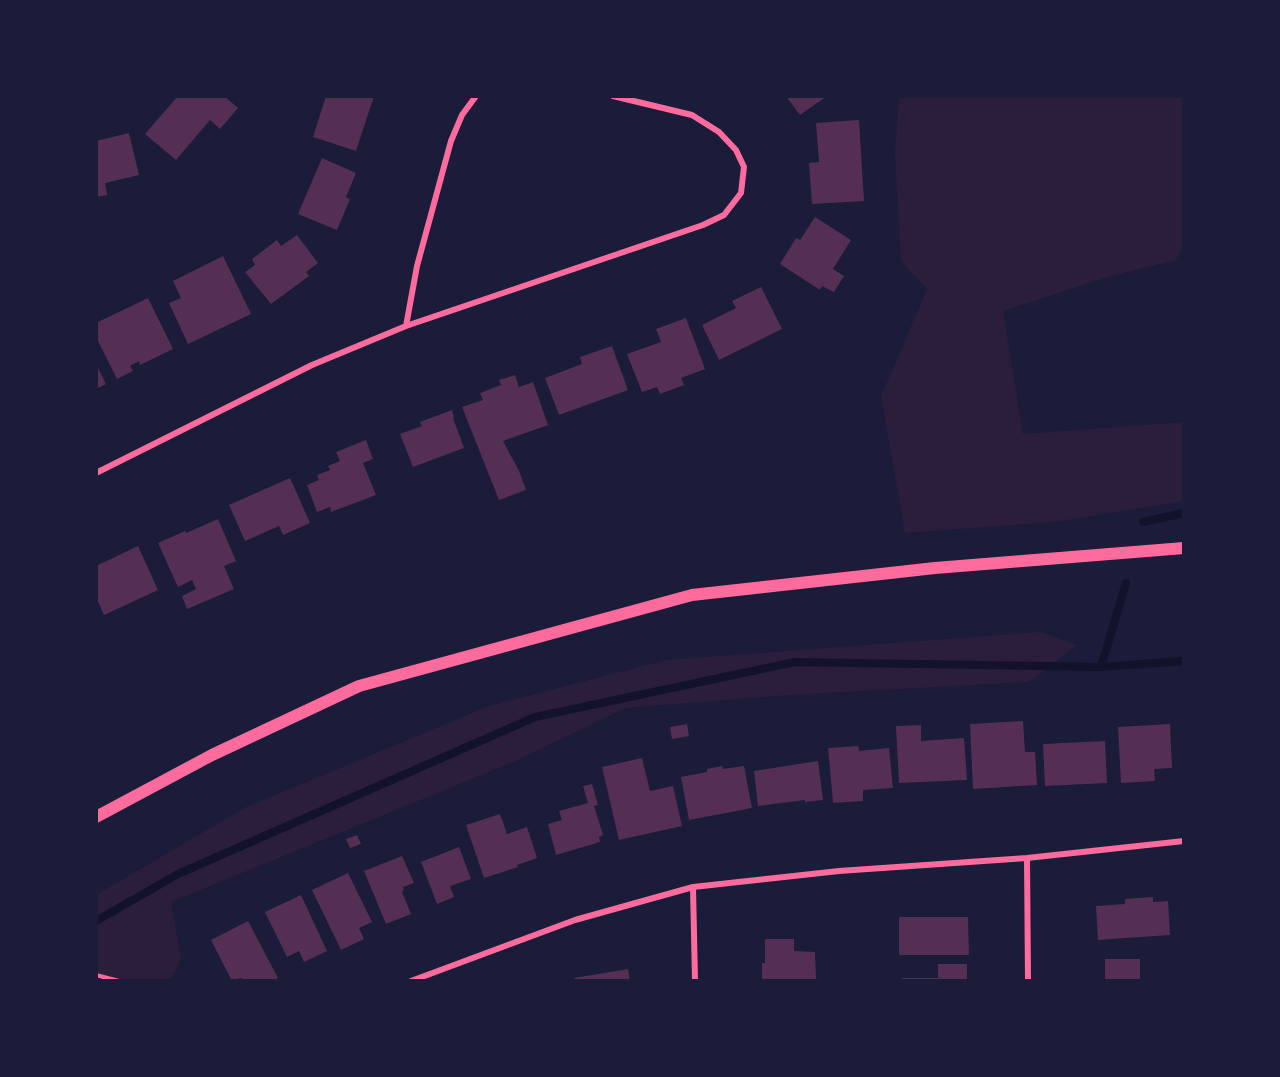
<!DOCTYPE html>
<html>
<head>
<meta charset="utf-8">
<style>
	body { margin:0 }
	#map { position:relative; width:1280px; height:1077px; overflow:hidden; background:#1b1b3a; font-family:Roboto,sans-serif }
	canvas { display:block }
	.frame { position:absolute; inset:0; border:98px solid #1b1b3a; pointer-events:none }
</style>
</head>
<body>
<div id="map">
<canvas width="1280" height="1077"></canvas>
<div class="frame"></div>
</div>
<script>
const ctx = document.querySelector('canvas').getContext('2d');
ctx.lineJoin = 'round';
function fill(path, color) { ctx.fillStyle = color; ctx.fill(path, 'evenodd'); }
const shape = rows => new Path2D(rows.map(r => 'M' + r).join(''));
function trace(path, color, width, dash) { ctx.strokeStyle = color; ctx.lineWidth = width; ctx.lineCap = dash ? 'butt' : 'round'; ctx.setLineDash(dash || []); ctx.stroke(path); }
const green = shape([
	[899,96,1184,96,1184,244,1176,260,1111,276,1003,311,1023,434,1184,422,1184,501,1054,522,905,533,881,396,927,289,901,261,895,154],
	[1040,632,1077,645,1029,682,789,695,626,708,511,763,171,902,181,959,170,981,96,981,96,895,246,807,489,706,666,660]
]);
const stream = shape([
	[1143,522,1184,513],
	[1101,667,1126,583],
	[96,921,178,874,535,717,795,662,1101,667,1184,661]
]);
const building = shape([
	[178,96,224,96,238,108,220,129,210,120,176,160,145,134],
	[326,96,374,96,356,151,313,137],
	[786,96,827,96,800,115],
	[859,120,864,201,812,204,809,163,819,162,816,123],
	[129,133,139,175,105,183,107,195,96,197,96,141],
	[322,158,356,173,346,197,350,199,337,230,298,214],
	[815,217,851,240,833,269,844,276,834,292,822,286,820,290,780,264,796,238,800,240],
	[297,235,318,263,306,272,309,276,271,304,245,272,255,265,252,259,277,240,281,246],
	[223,256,251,314,188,344,169,303,181,298,173,281],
	[761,287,782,329,719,360,702,325,736,308,732,301],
	[148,298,173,349,140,365,139,361,130,366,133,371,117,379,96,337,96,323],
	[686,318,705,369,681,378,684,385,660,394,657,387,642,392,627,354,661,342,656,329],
	[612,346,628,390,559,415,545,378,582,364,580,357],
	[96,364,106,384,96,389],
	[515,375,519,387,533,382,548,425,503,441,519,471,526,490,499,500,462,407,483,400,480,393,501,385,499,380],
	[452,410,454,417,453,418,464,448,413,467,400,434,422,426,420,422],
	[366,440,373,459,363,463,376,495,331,512,330,507,317,512,307,485,319,480,317,475,330,470,328,466,340,461,336,452],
	[290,478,310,523,283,535,279,526,245,541,229,505],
	[218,519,236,561,224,566,234,589,187,609,182,596,196,589,192,580,178,587,158,543,185,531,186,533],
	[138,546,158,590,104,615,96,597,96,566],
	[1023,721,1025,752,1035,752,1037,785,973,789,970,724],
	[687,724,689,736,672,739,670,727],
	[1170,724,1172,768,1154,769,1155,781,1121,783,1118,727],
	[921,725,921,741,964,738,967,780,899,783,896,726],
	[1105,741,1107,783,1045,786,1043,744],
	[858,746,859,751,889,748,893,788,863,790,863,801,833,803,828,748],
	[642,758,650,791,673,786,682,826,619,840,602,767],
	[818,761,823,800,805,802,805,800,758,806,754,771],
	[722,766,723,769,744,766,752,808,689,820,681,777,707,772,707,769],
	[592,784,598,805,594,806,603,835,599,837,600,842,556,855,548,824,562,820,559,811,588,803,583,786],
	[500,814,507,834,527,827,537,858,517,865,518,867,484,878,466,825],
	[357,835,361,844,350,848,346,839],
	[459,847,471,879,450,886,454,897,437,904,421,862],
	[402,856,414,883,403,887,404,890,402,892,411,914,386,924,364,871],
	[348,873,372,922,359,928,364,939,341,950,312,890],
	[301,895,327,951,304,962,299,951,287,957,265,912],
	[1153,897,1153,902,1168,901,1170,935,1098,940,1096,906,1125,904,1125,899],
	[899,917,968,917,969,955,899,955],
	[248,921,278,978,272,981,243,981,241,978,232,981,211,940],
	[765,939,794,939,794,951,815,952,816,981,762,981,762,963,765,963],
	[1105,959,1140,959,1140,981,1105,981],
	[938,964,967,964,967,981,902,981,902,978,938,978],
	[628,969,630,981,574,981,574,978]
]);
const path = shape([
	[96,975,119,981]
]);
const minor = shape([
	[406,326,417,266,451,141,462,115,476,96],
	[96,473,312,365,406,326,703,225,724,215,741,193,744,167,736,150,719,132,692,115,613,96],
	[1027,858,1028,981],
	[693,887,695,981],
	[411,981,575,920,693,887,839,871,1027,858,1184,841]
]);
const secondary = shape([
	[96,817,212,755,359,686,692,595,935,568,1184,548]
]);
fill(green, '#2a1e3b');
trace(stream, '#12122b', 8);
fill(building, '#542f53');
trace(path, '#ff6b9d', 4);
trace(minor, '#ff6b9d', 6);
trace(secondary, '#ff6b9d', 12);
</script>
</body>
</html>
